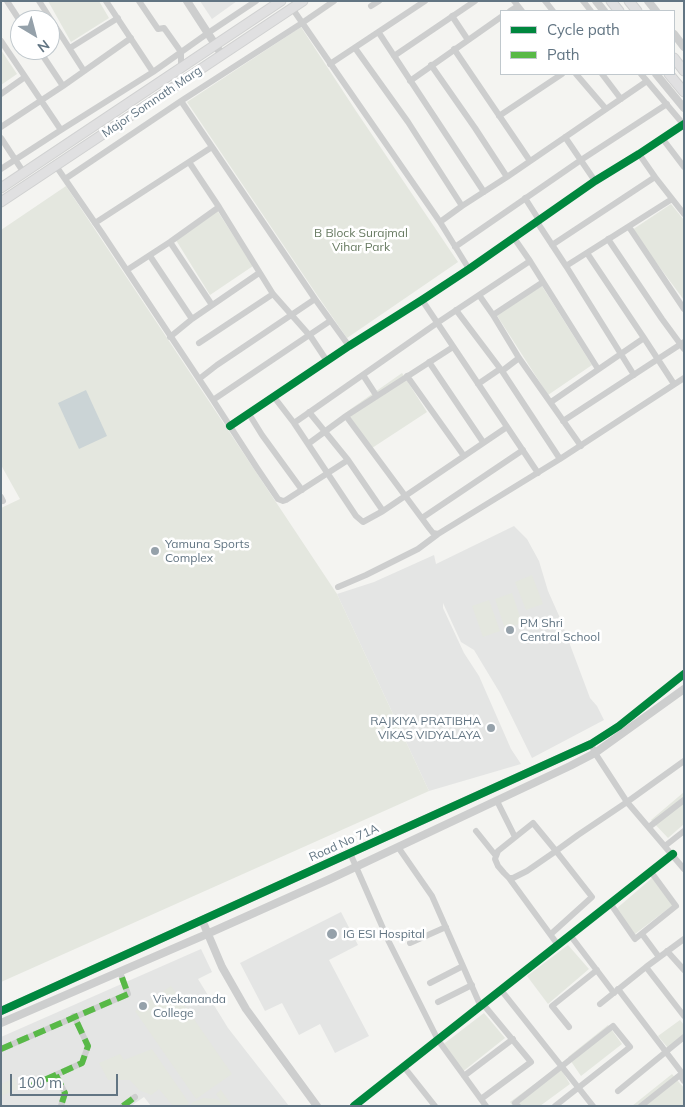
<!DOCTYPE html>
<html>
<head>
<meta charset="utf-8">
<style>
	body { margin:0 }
	#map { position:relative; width:685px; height:1107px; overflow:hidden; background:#f4f4f1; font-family:Mulish,sans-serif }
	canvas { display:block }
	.frame { position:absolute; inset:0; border:2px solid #627583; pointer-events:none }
	.legend { position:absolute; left:500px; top:10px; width:175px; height:65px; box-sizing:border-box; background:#fff; border:1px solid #c0c8cd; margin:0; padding:6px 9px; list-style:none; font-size:15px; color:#627583 }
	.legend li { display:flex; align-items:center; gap:10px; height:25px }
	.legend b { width:25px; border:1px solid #c0c8cd }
	.north { position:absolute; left:10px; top:10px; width:50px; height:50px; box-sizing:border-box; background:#fff; border:1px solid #c0c8cd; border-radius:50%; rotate:143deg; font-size:14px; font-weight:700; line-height:20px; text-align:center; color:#627583 }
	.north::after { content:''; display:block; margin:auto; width:18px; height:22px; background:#95a1aa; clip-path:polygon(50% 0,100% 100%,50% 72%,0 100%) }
	.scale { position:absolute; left:10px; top:1074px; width:108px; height:22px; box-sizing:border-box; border:2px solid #627583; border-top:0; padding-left:6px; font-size:15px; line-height:18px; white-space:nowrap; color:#627583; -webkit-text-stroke:4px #fff; paint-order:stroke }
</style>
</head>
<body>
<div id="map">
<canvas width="685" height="1107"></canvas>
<div class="frame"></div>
<ul class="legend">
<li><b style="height:6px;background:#00873e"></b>Cycle path</li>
<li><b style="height:6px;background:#58b947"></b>Path</li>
</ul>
<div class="north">N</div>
<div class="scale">100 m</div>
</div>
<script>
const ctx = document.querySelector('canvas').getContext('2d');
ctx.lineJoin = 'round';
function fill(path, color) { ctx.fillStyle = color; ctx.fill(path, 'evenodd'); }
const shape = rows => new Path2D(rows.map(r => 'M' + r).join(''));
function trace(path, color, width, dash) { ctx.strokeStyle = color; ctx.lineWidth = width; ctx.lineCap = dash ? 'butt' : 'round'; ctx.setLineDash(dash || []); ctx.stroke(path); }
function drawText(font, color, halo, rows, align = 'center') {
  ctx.font = font + ' Mulish,sans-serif'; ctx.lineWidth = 5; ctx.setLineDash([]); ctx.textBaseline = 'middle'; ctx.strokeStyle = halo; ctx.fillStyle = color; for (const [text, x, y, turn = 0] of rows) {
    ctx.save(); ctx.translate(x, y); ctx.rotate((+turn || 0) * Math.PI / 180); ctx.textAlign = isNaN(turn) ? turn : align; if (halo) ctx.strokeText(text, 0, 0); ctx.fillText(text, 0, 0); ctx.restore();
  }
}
const built = shape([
	[200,1,237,1,212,19],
	[514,526,527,539,539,561,548,591,560,618,590,698,597,706,604,720,532,758,500,693,474,650,461,642,443,603,443,608,464,653,479,676,511,749,521,764,429,791,337,594,374,582,434,555,436,564],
	[341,912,358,945,329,960,369,1036,335,1053,320,1024,299,1035,282,1003,265,1011,240,963],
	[201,949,212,972,198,979,228,1028,289,1106,151,1106,144,1097,131,1106,1,1106,1,1037]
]);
const green = shape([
	[48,1,99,1,109,18,71,42],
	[301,27,356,111,458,262,347,338,317,295,187,102],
	[1,50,17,74,1,85],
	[66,186,337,594,429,791,1,982,1,508,20,499,1,465,1,230],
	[671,204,684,220,684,300,632,230],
	[215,207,253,266,210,295,174,237],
	[542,286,592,365,548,395,496,314],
	[402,373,427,412,369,450,345,413],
	[532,575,543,604,526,610,515,582],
	[512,593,522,623,505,629,495,599],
	[489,600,500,631,483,637,472,606],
	[684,792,684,824,668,838,651,820],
	[652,878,673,905,635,934,616,909],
	[568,945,589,969,548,1004,527,976],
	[171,986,232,1074,196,1099,135,1011],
	[484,1013,505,1038,461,1073,441,1046],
	[680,1020,684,1025,684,1036,668,1048,658,1036],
	[608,1025,622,1044,581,1076,568,1057],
	[152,1049,189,1103,186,1106,173,1106,159,1089,151,1095,139,1090,130,1080,108,1080,99,1063,120,1054,124,1060],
	[559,1066,570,1084,540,1106,513,1106,510,1102],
	[672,1074,684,1088,684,1106,632,1106],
	[15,1078,19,1089,1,1096,1,1084],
	[221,1090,232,1106,189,1106,193,1102,204,1098,215,1099,221,1101,216,1094]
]);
const water = shape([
	[86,390,107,436,79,449,58,403]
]);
const minor = shape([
	[7,1,20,21],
	[39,1,84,71],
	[106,1,153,72],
	[139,1,158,29,164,28,181,52,181,68],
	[514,1,522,11],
	[545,1,553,11],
	[583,1,591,11],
	[371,6,379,1],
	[292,8,440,222,469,269],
	[510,11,518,6],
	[452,16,468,40],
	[379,33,484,192],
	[1,41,61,130],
	[70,48,118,18],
	[355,48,408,122,462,206],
	[454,49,530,161],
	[39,50,63,86],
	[394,56,475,1],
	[330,64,425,1],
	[431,65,475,128,507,177],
	[576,74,606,109],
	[602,74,621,99],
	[641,74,684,125],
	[410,81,501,17],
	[1,94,25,77],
	[181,101,315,299,349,346],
	[499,116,562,74],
	[1,127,63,86,131,38],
	[565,137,595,181],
	[1,138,24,173],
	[662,138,684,167],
	[639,154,655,177,684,214],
	[189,162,219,207,273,294,311,337,327,361],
	[56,166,102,233,213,400,257,468,278,499,283,501,286,500,348,460],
	[1,169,61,130,153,72,208,33,256,1],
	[65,179,181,101,302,23,334,1],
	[525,198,539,220,539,225,566,266,634,375],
	[440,222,462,206,507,177,647,81],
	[95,223,212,147],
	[629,227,684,309],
	[514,238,530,261,598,369],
	[608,239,662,319,684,349],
	[170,242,212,305],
	[552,245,655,177],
	[455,247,581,160,667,104],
	[587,253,644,338,674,384],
	[150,256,192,319],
	[566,266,672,199],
	[127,270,170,242,219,207],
	[479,295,493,315,519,358,581,446],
	[422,300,538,473],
	[456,310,502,371,560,459],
	[493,315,543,282],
	[170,337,192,319,259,273],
	[199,343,273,294],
	[429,362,483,442],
	[502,371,519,358],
	[363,375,376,395],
	[407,376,464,456],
	[199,379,217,365,315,299],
	[478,384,500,369],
	[274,397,294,423,356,516,363,522,383,511,507,427],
	[213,400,330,321],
	[551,402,644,338],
	[309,412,348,460,383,511],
	[249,414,262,435,302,490],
	[346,416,429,528,433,533,438,534],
	[563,421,684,342],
	[294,423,437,323,530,261],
	[230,426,349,346,422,300,469,269,595,181,639,154,684,124],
	[308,444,346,416,453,347],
	[1,497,3,501],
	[422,518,523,450],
	[338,587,366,575,418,549,438,534,560,459,684,378],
	[591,744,595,753,627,802,684,869],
	[497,801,515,837],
	[649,827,684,800],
	[476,831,496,856],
	[665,846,684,831],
	[398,847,432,896,481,1007],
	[350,853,389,942,438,1040,486,1106],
	[509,878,558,945],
	[610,903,635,939,676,906,651,872],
	[551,934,592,897,556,851,533,823,498,851,495,859,498,866,504,873,509,878,513,878,527,871,556,851,578,835,627,802,684,761],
	[642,934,659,957],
	[570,935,614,993],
	[410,943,446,927],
	[667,951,684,970],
	[646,967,684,1016],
	[430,983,463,966],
	[618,989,682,1073,680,1075,684,1081],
	[501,990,593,1106],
	[438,1002,472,985],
	[600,1004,646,967,684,939],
	[569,1027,552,1006,597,970],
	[1,1049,128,994,120,972],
	[404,1067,435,1106],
	[56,1075,65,1093,61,1106],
	[464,1076,513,1039],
	[29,1087,82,1063,88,1046,74,1016],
	[618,1091,684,1037],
	[481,1099,531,1062,483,1004],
	[123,1106,135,1097],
	[354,1106,673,854],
	[518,1106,515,1103,613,1026,630,1047,555,1106],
	[641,1106,680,1075]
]);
const tertiary = shape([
	[187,1,222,55],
	[596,1,604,11],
	[648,1,656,11],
	[674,34,684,47],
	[656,74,684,108],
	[202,920,222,967,246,1009,317,1106],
	[1,1011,591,744,619,726,684,674],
	[1,1023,207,934,330,879,570,766,595,753,684,689]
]);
const secondary = shape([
	[611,1,619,11],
	[629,1,637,11],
	[674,58,684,71],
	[669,74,684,92],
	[1,188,281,1],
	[1,202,303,1]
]);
const quiet = shape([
	[1,1049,128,994,120,972],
	[56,1075,65,1093,61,1106],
	[29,1087,82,1063,88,1046,74,1016],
	[123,1106,135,1097]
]);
const cycleway = shape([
	[230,426,349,346,422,300,469,269,595,181,639,154,684,124],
	[1,1011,591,744,619,726,684,674],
	[354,1106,673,854]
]);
const markers = [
	[155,551,5,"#95a1aa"],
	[510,630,5,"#95a1aa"],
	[491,728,5,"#95a1aa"],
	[332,934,6,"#95a1aa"],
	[143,1006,5,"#95a1aa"]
];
const streetNames = [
	["Major Somnath Marg",152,102,-34],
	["Road No 71A",344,843,-24]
];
const parkNames = [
	["B Block Surajmal",361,233],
	["Vihar Park",361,247]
];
const poiNames = [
	["Yamuna Sports",165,544],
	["Complex",165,558],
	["PM Shri",520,623],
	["Central School",520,637],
	["RAJKIYA PRATIBHA",481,721,"right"],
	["VIKAS VIDYALAYA",481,735,"right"],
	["IG ESI Hospital",343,934],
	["Vivekananda",153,999],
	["College",153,1013]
];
fill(built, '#e4e5e4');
fill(green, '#e4e7df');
fill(water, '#cbd4d6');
trace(secondary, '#d0d1d1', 11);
trace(minor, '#cdcece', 6);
trace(tertiary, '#cdcece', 8);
trace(secondary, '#e0e0e1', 9);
trace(quiet, '#58b947', 6, [12, 6]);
trace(cycleway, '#00873e', 8);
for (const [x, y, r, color] of markers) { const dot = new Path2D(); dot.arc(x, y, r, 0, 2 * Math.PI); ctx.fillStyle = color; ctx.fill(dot); trace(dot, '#fff', 2); }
drawText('12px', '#627583', '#fff', streetNames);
drawText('12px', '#677a61', '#fff', parkNames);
drawText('12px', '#627583', '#fff', poiNames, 'left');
</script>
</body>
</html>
